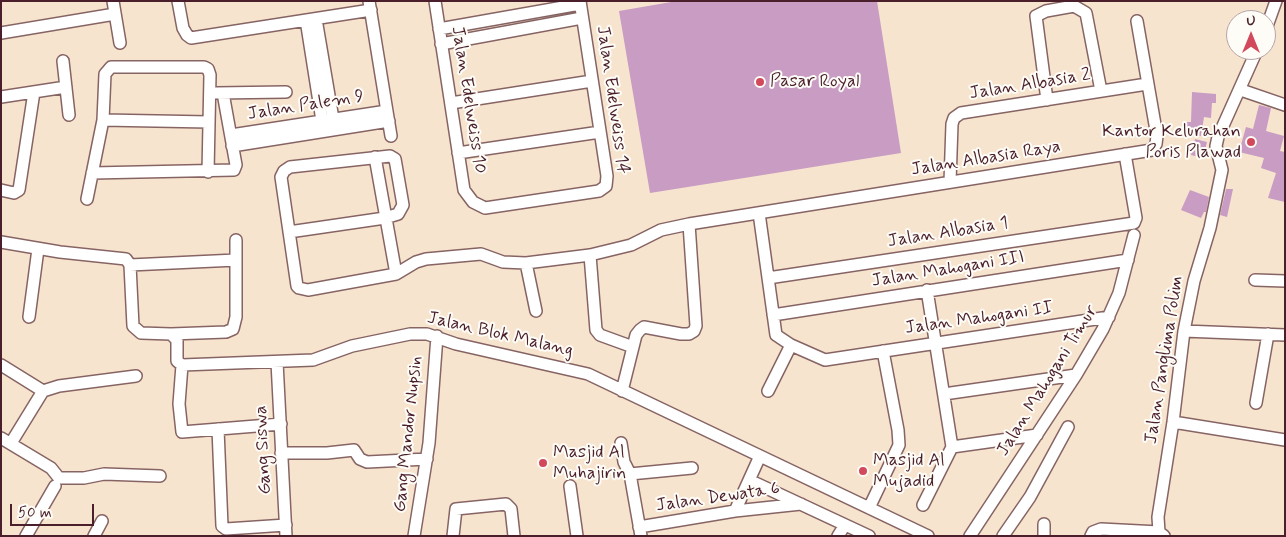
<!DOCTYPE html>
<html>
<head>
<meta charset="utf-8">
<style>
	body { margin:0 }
	#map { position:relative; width:1286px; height:537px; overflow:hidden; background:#f7e4ce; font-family:Mynerve,sans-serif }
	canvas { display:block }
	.frame { position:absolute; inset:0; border:2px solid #4a1f2b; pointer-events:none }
	.north { position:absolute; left:1226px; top:10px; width:50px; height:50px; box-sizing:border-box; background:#fdfcf7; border:1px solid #b5a4a5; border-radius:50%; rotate:0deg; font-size:14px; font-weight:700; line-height:20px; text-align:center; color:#4a1f2b }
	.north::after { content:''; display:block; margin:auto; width:18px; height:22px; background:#d1495b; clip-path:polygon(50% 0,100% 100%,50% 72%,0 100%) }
	.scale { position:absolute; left:10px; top:504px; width:84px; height:22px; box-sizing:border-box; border:2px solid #4a1f2b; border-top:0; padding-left:6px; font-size:15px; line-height:18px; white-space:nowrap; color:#4a1f2b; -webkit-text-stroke:4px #fdfcf7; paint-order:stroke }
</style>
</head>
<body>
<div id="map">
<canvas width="1286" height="537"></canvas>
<div class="frame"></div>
<div class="north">U</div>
<div class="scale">50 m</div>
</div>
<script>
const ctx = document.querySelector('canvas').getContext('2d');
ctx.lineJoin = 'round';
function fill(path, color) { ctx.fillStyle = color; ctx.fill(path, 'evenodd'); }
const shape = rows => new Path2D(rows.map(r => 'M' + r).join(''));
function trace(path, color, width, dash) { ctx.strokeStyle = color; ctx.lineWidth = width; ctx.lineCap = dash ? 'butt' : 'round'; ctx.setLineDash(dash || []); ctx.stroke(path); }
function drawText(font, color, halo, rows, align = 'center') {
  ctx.font = font + ' Mynerve,sans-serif'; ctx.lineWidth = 4; ctx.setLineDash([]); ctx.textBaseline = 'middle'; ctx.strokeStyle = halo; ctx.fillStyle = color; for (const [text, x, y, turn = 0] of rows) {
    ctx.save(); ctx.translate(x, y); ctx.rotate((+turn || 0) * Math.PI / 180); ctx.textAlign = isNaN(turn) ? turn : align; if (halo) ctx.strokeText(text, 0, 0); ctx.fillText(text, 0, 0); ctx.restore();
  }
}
const building = shape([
	[677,1,877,1,901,153,650,193,619,11],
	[1192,92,1216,94,1216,103,1212,103,1211,118,1204,117,1201,136,1185,135,1186,122,1191,122],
	[1259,105,1271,108,1266,131,1284,136,1280,151,1285,152,1285,202,1268,198,1276,173,1261,168,1264,158,1239,152,1246,127,1253,129],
	[1195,139,1207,142,1203,158,1191,155],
	[1226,189,1233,189,1227,217,1220,215],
	[1190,190,1209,197,1206,212,1204,212,1201,218,1181,210]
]);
const minor = shape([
	[113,1,120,43],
	[178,1,183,28,187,35,191,38,371,10],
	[369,1,391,136],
	[435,1,464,190,473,202,485,208,599,191,606,186,607,176,580,1],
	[316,19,333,119],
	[306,20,322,121],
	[439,29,580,4],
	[1266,29,1276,1],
	[1,33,115,14],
	[441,44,582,18],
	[63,61,69,115],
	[1241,90,1285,105],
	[216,93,286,92],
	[1,97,66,87],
	[1047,100,1036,16,1046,11,1074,6,1086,13,1101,91],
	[451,103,592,81],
	[103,120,209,122],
	[231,135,387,111],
	[232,146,389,121],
	[458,153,600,132],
	[375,157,396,274],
	[92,173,234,170,236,165,223,93],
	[950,182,952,124,954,118,961,113,1147,84],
	[1,190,14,193,19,190,34,92],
	[87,199,103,120,105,74,111,67,204,67,208,69,210,75,208,172],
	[759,213,776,335,791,345,825,360,1109,317],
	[289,232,385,218,398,214,403,205,395,159,390,156,290,167,284,171,281,177,297,286,299,288,308,290,396,274,416,262,426,259,481,254,503,262,526,263,590,255,631,245,661,230,689,224,1152,150,1156,144,1157,136,1137,21],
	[1,242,60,252,126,259,130,265,133,326,141,333,171,334,177,340,177,361,182,365,313,360,352,346,410,334,427,334,456,344,588,374,928,536],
	[590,255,596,330,600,335,633,347],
	[526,263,536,311],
	[130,265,236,260,236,240],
	[768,278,1134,223,1136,218,1125,154],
	[1255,280,1285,281],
	[773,315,1128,260],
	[29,317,38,249],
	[1184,331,1285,335],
	[171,334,226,332,233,329,236,317,236,260],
	[277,362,286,536],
	[1,365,43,391,11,443],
	[182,365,179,404,182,432,281,424],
	[43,391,59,386,136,376],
	[622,391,636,335,640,330,644,327,681,334,689,334,694,331,696,326,689,224],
	[768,391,791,345],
	[944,394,1076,375],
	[1256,403,1268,334],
	[1173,422,1285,440],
	[218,429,222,526,226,529,286,525],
	[1,438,51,468,59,478,84,478,104,474,160,476],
	[621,443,624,462,630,474],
	[952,447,1037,435],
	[281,453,327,453,354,450,360,459,367,462,427,459],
	[749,480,869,536],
	[570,486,577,536],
	[923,505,952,447,927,290],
	[869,508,899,445,898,430,883,351],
	[735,511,760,456],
	[639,527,735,511,801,504],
	[26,536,55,486],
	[94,536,102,521],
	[414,536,429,443,437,336],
	[453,536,456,509,506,504,511,509,514,536],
	[641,536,630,474,692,468],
	[838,536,845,525],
	[970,536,1076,375,1103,329,1119,293,1134,235],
	[1003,536,1030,497,1068,427],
	[1044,536,1044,524],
	[1091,536,1093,532,1101,529,1159,532],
	[1164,536,1159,532,1158,517,1173,422,1184,331,1194,281,1210,228,1222,170,1216,146,1218,137,1257,50]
]);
const markers = [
	[760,82,5,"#d1495b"],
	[1251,142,5,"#d1495b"],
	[543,463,5,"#d1495b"],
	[863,471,5,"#d1495b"]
];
const poiNames = [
	["Pasar Royal",770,82],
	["Kantor Kelurahan",1241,132,"right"],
	["Poris Plawad",1241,153,"right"],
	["Masjid Al",553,453],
	["Muhajirin",553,474],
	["Masjid Al",873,461],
	["Mujadid",873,482]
];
const streetNames = [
	["Jalan Albasia 2",1030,85,-9],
	["Jalan Edelweiss 10",468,100,81],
	["Jalan Edelweiss 14",612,100,82],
	["Jalan Palem 9",306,106,-9],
	["Jalan Albasia Raya",986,159,-9],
	["Jalan Albasia 1",948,233,-9],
	["Jalan Mahogani III",948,270,-9],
	["Jalan Mahogani II",979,319,-8],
	["Jalan Blok Malang",500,335,13],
	["Jalan Panglima Polim",1165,360,-81],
	["Jalan Mahogani Timur",1048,381,-58],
	["Gang Mandor Nupsin",409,434,-84],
	["Gang Siswa",264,450,-93],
	["Jalan Dewata 6",718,498,-8]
];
fill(building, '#c89cc3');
trace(minor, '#876464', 14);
trace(minor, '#fff', 11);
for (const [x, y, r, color] of markers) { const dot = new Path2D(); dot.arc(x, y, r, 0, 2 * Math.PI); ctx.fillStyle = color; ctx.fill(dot); trace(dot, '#fdfcf7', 2); }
drawText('18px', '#4a1f2b', '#fdfcf7', poiNames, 'left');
drawText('18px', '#4a1f2b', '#fdfcf7', streetNames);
</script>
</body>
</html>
